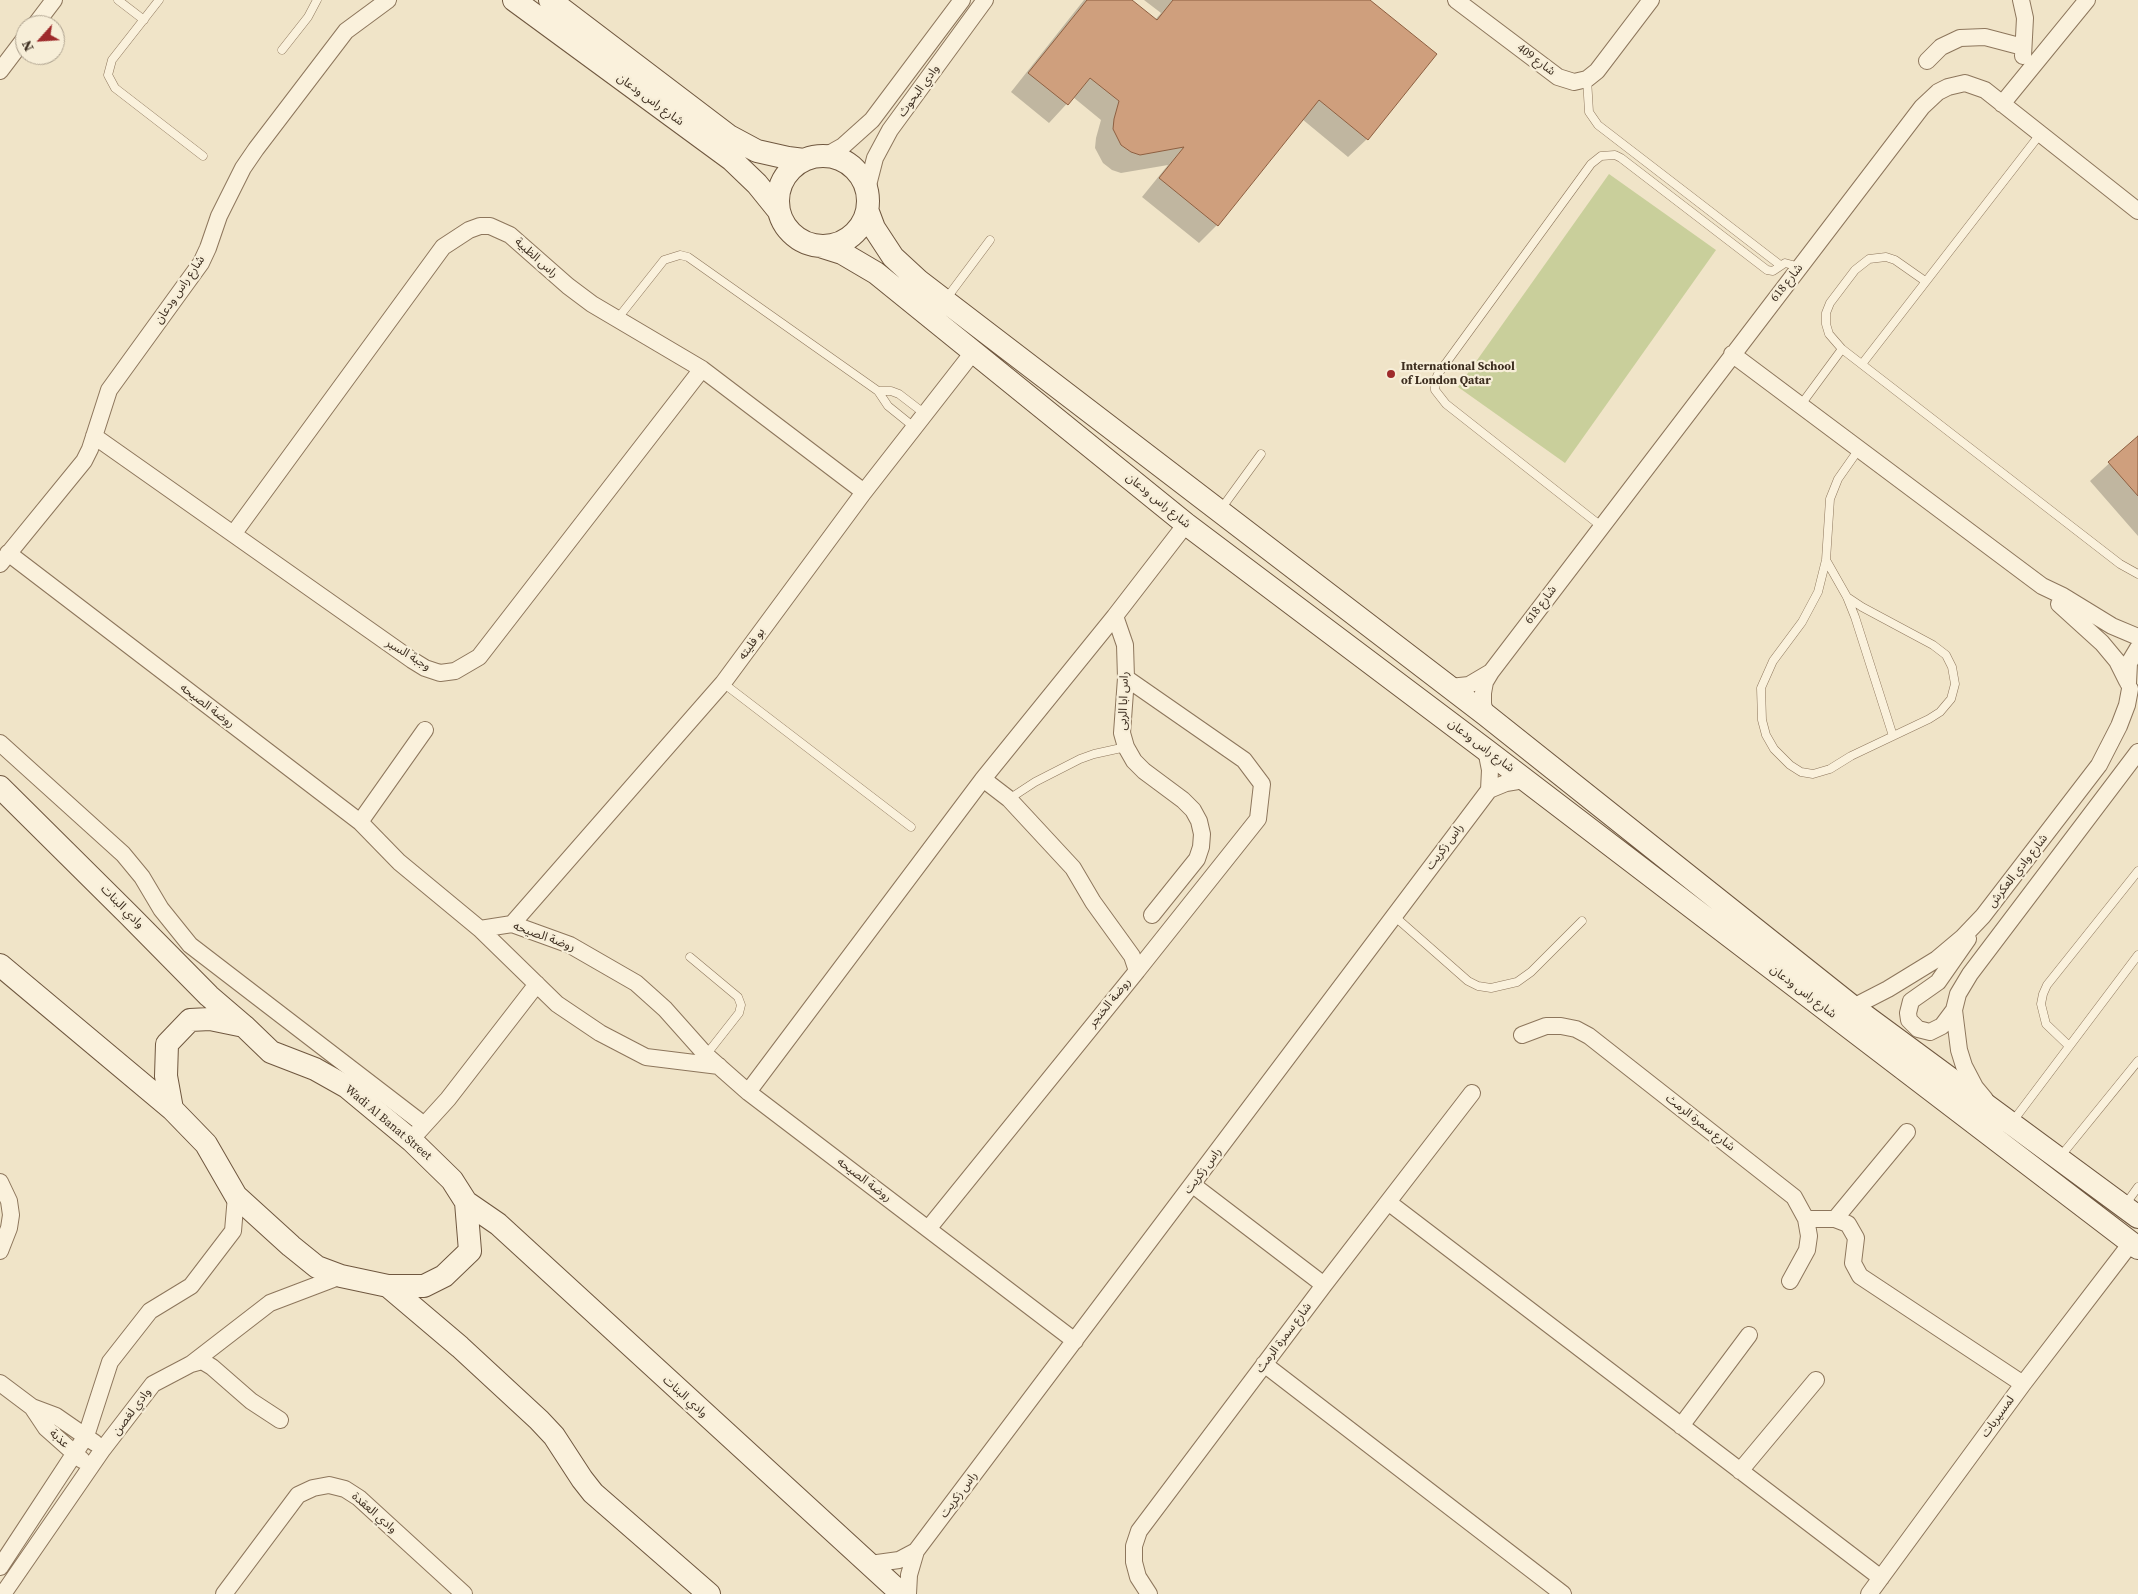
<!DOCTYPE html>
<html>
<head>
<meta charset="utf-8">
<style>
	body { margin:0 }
	#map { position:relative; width:2138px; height:1594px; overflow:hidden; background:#f0e4c8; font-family:"Source Serif 4",serif }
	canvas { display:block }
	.north { position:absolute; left:15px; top:15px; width:50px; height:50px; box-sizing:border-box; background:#f7eed8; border:1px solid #ada18e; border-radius:50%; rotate:244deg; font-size:14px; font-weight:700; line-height:20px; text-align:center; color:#3d2e20 }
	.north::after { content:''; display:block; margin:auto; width:18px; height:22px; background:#9e2a2b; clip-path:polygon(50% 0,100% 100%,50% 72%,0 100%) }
</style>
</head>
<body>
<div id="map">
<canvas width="2138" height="1594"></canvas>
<div class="north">N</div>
</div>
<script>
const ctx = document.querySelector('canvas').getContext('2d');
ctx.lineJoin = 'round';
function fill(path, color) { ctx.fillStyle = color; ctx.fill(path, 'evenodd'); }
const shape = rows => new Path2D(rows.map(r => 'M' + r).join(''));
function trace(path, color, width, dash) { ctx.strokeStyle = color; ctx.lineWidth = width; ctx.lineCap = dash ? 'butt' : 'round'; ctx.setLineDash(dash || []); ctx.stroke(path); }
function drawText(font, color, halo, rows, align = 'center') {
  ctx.font = font + ' "Source Serif 4","Noto Sans Arabic",serif'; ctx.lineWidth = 4.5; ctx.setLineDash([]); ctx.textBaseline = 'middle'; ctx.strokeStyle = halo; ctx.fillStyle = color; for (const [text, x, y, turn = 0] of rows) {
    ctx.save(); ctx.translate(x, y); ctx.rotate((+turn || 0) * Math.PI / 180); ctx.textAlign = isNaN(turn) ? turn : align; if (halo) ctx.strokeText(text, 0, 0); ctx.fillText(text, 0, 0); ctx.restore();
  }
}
const green = shape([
	[1609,174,1716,250,1565,463,1458,387]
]);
const shadow = shape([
	[1084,0,1130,0,1155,20,1161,13,1144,0,1368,0,1367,139,1348,157,1302,119,1217,225,1199,243,1142,197,1168,165,1121,173,1112,170,1103,163,1095,148,1096,138,1101,120,1073,97,1049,123,1011,92],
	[2138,437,2138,536,2090,481]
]);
const building = shape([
	[1087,0,1132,0,1157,20,1173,0,1370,0,1437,54,1368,140,1319,100,1218,226,1159,178,1184,147,1140,155,1131,152,1121,145,1113,129,1114,119,1119,101,1090,78,1068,105,1028,73,1087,0],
	[2138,436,2138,496,2108,462,2138,436]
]);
const lane = shape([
	[118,0,144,20],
	[159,0,112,60,108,75,115,88,203,156],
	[282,50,308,17,317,0],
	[1587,79,1589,112,1598,125,1780,265],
	[1925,281,1895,260,1886,257,1869,259,1855,270,1830,303,1826,313,1826,324,1829,334,1842,349,2120,564,2138,574],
	[946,299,990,240],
	[618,318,664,260,680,255,688,257,878,391,888,406,914,427],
	[1862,364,2041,133],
	[878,391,891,391,899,394,925,414],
	[1800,406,1842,349],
	[1221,509,1261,454],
	[1601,526,1446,404,1435,390,1435,381,1438,374,1591,164,1601,156,1615,155,1621,158,1767,270,1773,271,1785,263,1800,267],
	[1826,560,1847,597,1855,617,1893,736],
	[1847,597,1862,607,1933,645,1946,655,1952,667,1955,684,1951,699,1940,712,1929,719,1851,756,1830,769,1813,774,1801,772,1790,765,1774,749,1766,735,1762,720,1761,688,1773,661,1802,622,1818,592,1826,560,1830,499,1838,479,1859,449],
	[723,683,911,827],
	[1009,799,1035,782,1080,759,1094,754,1126,747],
	[1393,915,1468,981,1478,986,1491,988,1517,982,1531,972,1582,921],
	[690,957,738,997,741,1005,739,1013,706,1055],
	[2069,1046,2046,1024,2041,1004,2043,994,2047,985,2138,871],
	[2013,1121,2138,955],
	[2060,1157,2138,1061],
	[2125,1205,2138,1187]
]);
const street = shape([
	[1456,0,1558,77,1574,82,1587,79,1597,71,1651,0],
	[2021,0,2025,18,2023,56],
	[35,25,54,0],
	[1927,61,1941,47,1960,38,1985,37,2023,47],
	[0,71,25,38],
	[2002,104,2087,0],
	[827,155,843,146,872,120,962,0],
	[867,189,875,158,890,130,985,0],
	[1732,354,2042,586,2063,596,2112,626,2138,637],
	[94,436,412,660,425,668,440,673,455,671,479,657,702,369],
	[234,533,443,247,469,230,480,226,490,226,510,235,568,286,592,304,702,369,864,492],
	[8,553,360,822,399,862,480,929,512,924,570,945,636,983,665,1009,706,1055,748,1092,1075,1341],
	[0,564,84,461,90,449,109,390,201,263,208,248,219,216,243,168,256,149,346,31,388,0],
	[2059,604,2102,643,2117,661,2127,681],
	[1126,678,1244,760,1262,784,1258,819,1137,971],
	[2128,683,2129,663,2138,648],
	[1450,687,1469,685,1491,672],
	[1486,715,1483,704,1483,693,1485,682,1491,672,1922,107,1938,92,1948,87,1965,83,1985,90,2138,211],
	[0,743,123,854,142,877,161,909,190,945,423,1124],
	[1489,790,1506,783,1524,780],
	[360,822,425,730],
	[1152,915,1197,859,1201,847,1202,834,1199,821,1193,810,1183,800,1144,771,1134,761,1126,747,1122,733,1126,678,1125,645,1115,616,1186,524],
	[512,924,723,683,864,492,974,351],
	[480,929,557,1004,600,1033,646,1057,719,1066],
	[1853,1007,1888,989,1937,959,1962,938,1983,916,2099,765,2119,726,2127,705,2130,689],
	[1954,1010,1942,1026,1930,1032,1918,1029,1909,1020,1908,1013,1911,1001,1938,982,1968,939],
	[1522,1035,1546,1026,1561,1026,1576,1029,1589,1036,1794,1197,1806,1219,1809,1236,1807,1250,1790,1281],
	[748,1092,983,779,1115,616],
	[1985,1099,1975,1087,1964,1066,1959,1050,1954,1010,1958,994,1970,974,2138,752],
	[418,1132,448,1099,537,984],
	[0,1182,9,1201,11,1215,9,1228,0,1251],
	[1193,1185,1324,1285],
	[1388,1202,1881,1578],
	[1806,1219,1835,1219,1848,1224,1856,1238,1853,1263,1860,1276,2023,1384],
	[1835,1219,1907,1132],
	[928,1229,1137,971,1132,956,1093,902,1073,868,1009,799,983,779],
	[191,1364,202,1361,212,1367,251,1401,280,1420],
	[1264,1364,1563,1594],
	[0,1383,32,1407,56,1416,95,1443],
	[32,1407,46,1428,82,1460],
	[1681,1426,1749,1335],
	[1740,1471,1816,1380],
	[870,1564,899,1560,916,1551],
	[0,1567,86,1436,110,1362,150,1311,191,1286,233,1231,236,1196],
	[3,1594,103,1449,153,1384,191,1364,270,1303,341,1276],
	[224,1594,298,1495,313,1488,329,1485,345,1489,359,1498,464,1594],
	[908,1594,909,1575,916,1551,1489,790,1490,770,1486,750],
	[1149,1594,1138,1577,1134,1562,1134,1546,1139,1531,1324,1285,1472,1093],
	[1869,1594,2023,1384,2131,1243]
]);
const secondary = shape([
	[514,0,732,160,757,184,778,210],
	[550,0,729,136,757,151,788,158,804,160],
	'778 201a45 45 0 1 1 90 0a45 45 0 1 1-90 0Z',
	[868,212,874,228,893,257,919,281,1486,715,1853,1007,2138,1217],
	[823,247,842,253,876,273,1186,524,1486,750,2138,1248],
	[0,787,129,915,209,996,244,1026,271,1052,315,1069,347,1087,412,1141,452,1180,466,1202,470,1251,444,1276,424,1286,388,1286,341,1276,317,1267,291,1246,236,1196,206,1144,172,1109,166,1076,167,1044,190,1020,210,1019,244,1026],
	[0,965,172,1109],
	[466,1202,498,1224,902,1594],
	[388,1286,460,1347,539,1420,554,1436,582,1479,593,1493,709,1594]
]);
const markers = [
	[1391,374,5,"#9e2a2b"]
];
const streetNames = [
	["شارع 409",1536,60,37],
	["وادي البحوث",919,91,-54],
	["شارع راس ودعان",650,100,36],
	["راس الظبية",536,258,42],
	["شارع 618",1787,283,-52],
	["شارع راس ودعان",180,290,-56],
	["شارع راس ودعان",1158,501,39],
	["شارع 618",1541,605,-53],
	["بو فليته",752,644,-54],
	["وجبة السبر",408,655,31],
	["راس ابا الربى",1124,701,-88],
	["روضة الصيحه",207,706,37],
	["شارع راس ودعان",1481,746,37],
	["راس زكريت",1445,847,-53],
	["شارع وادي العكرش",2018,871,-52],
	["وادي البنات",122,907,45],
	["روضة الصيحه",544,937,20],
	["شارع راس ودعان",1803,992,37],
	["روضة الخنجر",1110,1003,-51],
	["Wadi Al Banat Street",388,1123,40],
	["شارع سمرة الرمث",1700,1123,38],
	["راس زكريت",1203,1171,-53],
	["روضة الصيحه",864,1180,37],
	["شارع سمرة الرمث",1284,1338,-53],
	["وادي البنات",685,1397,42],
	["وادي لغصن",132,1412,-53],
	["لمسيربات",1998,1417,-54],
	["عذبة",59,1439,42],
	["راس زكريت",959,1495,-53],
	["وادي العقدة",374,1513,41]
];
const poiNames = [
	["International School",1401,367],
	["of London Qatar",1401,381]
];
fill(green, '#c9cf9b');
fill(shadow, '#0003');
fill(building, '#cf9f7d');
trace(building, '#8d5f41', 1);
trace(lane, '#8d765c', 9);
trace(street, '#8d765c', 18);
trace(secondary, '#6f573f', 24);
trace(lane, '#faf1dc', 8);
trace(street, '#faf1dc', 16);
trace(secondary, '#faf1dc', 22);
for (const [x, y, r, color] of markers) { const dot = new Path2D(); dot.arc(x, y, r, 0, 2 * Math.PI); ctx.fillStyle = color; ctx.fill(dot); trace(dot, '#f7eed8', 2); }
drawText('12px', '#3d2e20', '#f7eed8', streetNames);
drawText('bold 12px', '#3d2e20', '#f7eed8', poiNames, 'left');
</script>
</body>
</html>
